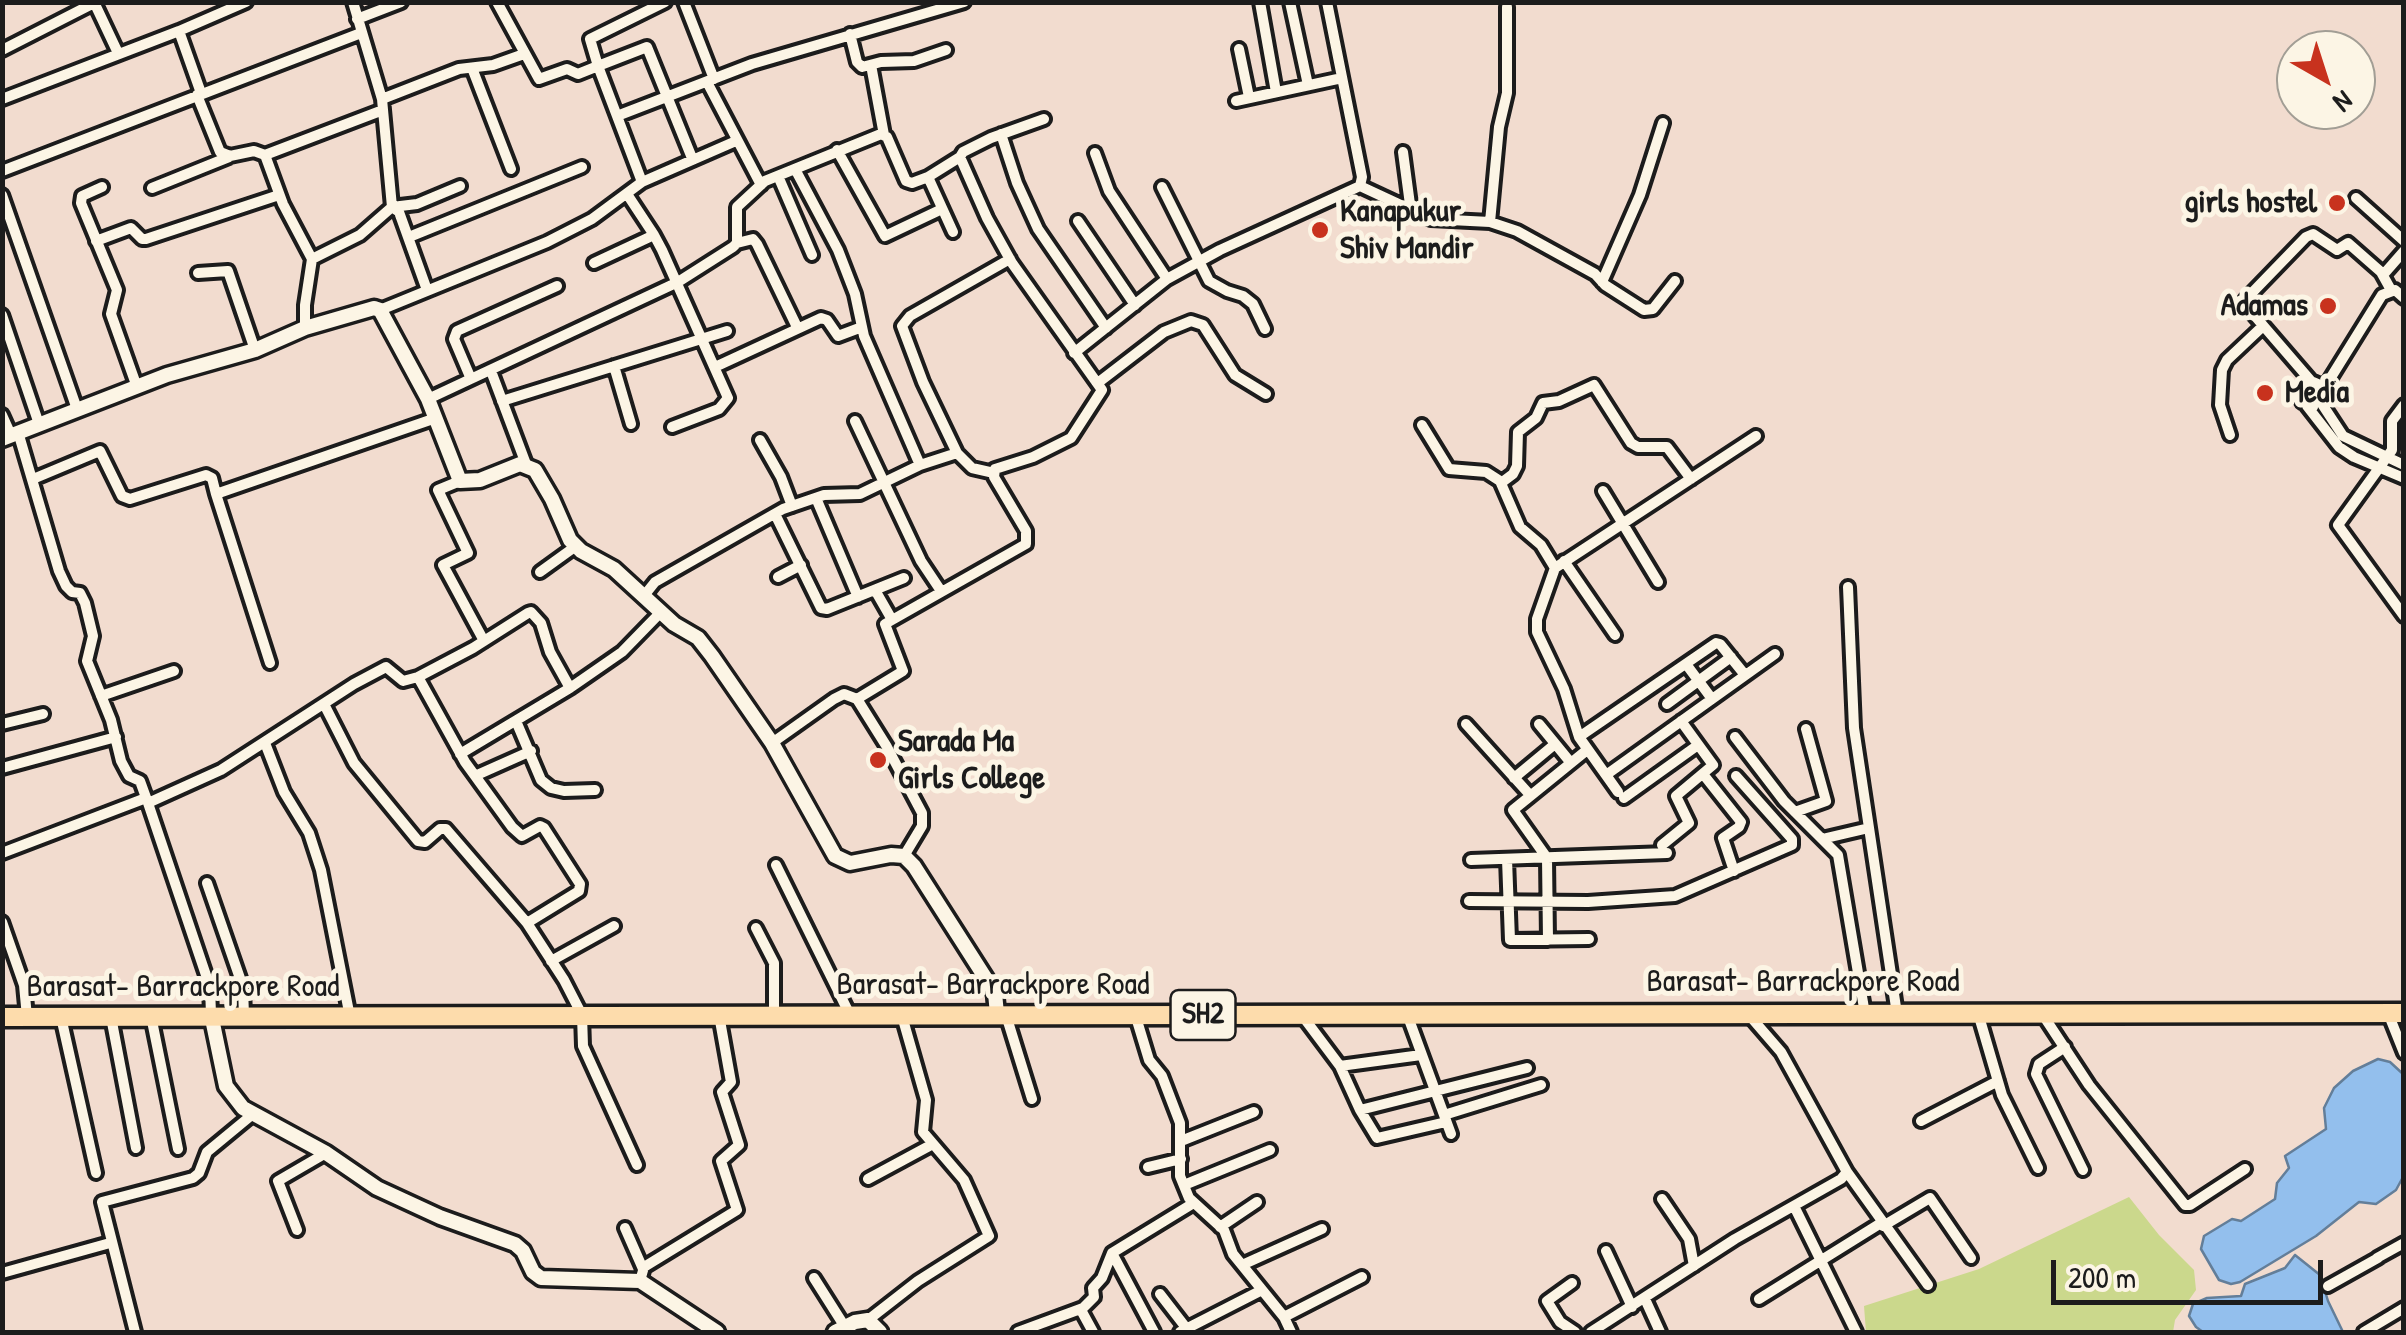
<!DOCTYPE html>
<html>
<head>
<meta charset="utf-8">
<style>
	body { margin:0 }
	#map { position:relative; width:2406px; height:1335px; overflow:hidden; background:#f2dccf; font-family:"Patrick Hand",sans-serif }
	canvas { display:block }
	.frame { position:absolute; inset:0; border:5px solid #1c1c1c; pointer-events:none }
	.north { position:absolute; left:2276px; top:30px; width:100px; height:100px; box-sizing:border-box; background:#fcf5e5; border:2px solid #a29e95; border-radius:50%; rotate:141deg; font-size:28px; font-weight:700; line-height:40px; text-align:center; color:#1c1c1c }
	.north::after { content:''; display:block; margin:auto; width:35px; height:45px; background:#c8321e; clip-path:polygon(50% 0,100% 100%,50% 72%,0 100%) }
	.scale { position:absolute; left:2051px; top:1260px; width:272px; height:45px; box-sizing:border-box; border:5px solid #1c1c1c; border-top:0; padding-left:12px; font-size:30px; line-height:35px; white-space:nowrap; color:#1c1c1c; -webkit-text-stroke:8px #fcf5e5; paint-order:stroke }
</style>
</head>
<body>
<div id="map">
<canvas width="2406" height="1335"></canvas>
<div class="frame"></div>
<div class="north">N</div>
<div class="scale">200 m</div>
</div>
<script>
const ctx = document.querySelector('canvas').getContext('2d');
ctx.lineJoin = 'round';
function fill(path, color) { ctx.fillStyle = color; ctx.fill(path, 'evenodd'); }
const shape = rows => new Path2D(rows.map(r => 'M' + r).join(''));
function trace(path, color, width, dash) { ctx.strokeStyle = color; ctx.lineWidth = width; ctx.lineCap = dash ? 'butt' : 'round'; ctx.setLineDash(dash || []); ctx.stroke(path); }
function drawText(font, color, halo, rows, align = 'center') {
  ctx.font = font + ' "Patrick Hand",sans-serif'; ctx.lineWidth = 10; ctx.setLineDash([]); ctx.textBaseline = 'middle'; ctx.strokeStyle = halo; ctx.fillStyle = color; for (const [text, x, y, turn = 0] of rows) {
    ctx.save(); ctx.translate(x, y); ctx.rotate((+turn || 0) * Math.PI / 180); ctx.textAlign = isNaN(turn) ? turn : align; if (halo) ctx.strokeText(text, 0, 0); ctx.fillText(text, 0, 0); ctx.restore();
  }
}
const green = shape([
	[2129,1197,2159,1235,2194,1270,2196,1290,2175,1320,2173,1332,1866,1332,1864,1306,1979,1269]
]);
const water = shape([
	[2378,1059,2390,1062,2403,1074,2403,1177,2396,1190,2376,1204,2359,1202,2316,1236,2240,1282,2231,1284,2219,1280,2201,1249,2204,1236,2232,1219,2241,1221,2275,1199,2277,1183,2289,1168,2285,1156,2326,1129,2324,1108,2334,1088,2353,1071,2378,1059],
	[2295,1255,2320,1275,2328,1301,2343,1332,2203,1332,2196,1327,2189,1316,2193,1304,2207,1298,2241,1296,2245,1284,2285,1268,2295,1255]
]);
const minor = shape([
	[94,2,118,53],
	[497,2,539,79,567,69,578,74,598,66,590,39,665,2],
	[684,2,714,79],
	[1260,2,1276,92],
	[1290,2,1308,85],
	[357,19,401,2],
	[850,34,857,62,862,67,881,62,914,61,946,50],
	[1239,49,1249,97],
	[2,50,94,3],
	[871,65,884,135],
	[472,68,511,169],
	[707,82,761,185],
	[201,93,179,31,246,2],
	[197,95,220,152,230,156,254,151,265,155,283,204,312,259],
	[2,99,179,31],
	[382,99,459,69,493,65,524,54],
	[1236,101,1342,78],
	[617,116,752,64,964,2],
	[1001,134,1017,183,1038,229,1106,328],
	[837,150,885,236,942,209],
	[1403,152,1411,212],
	[1095,153,1109,191,1167,279],
	[265,155,383,110],
	[795,169,838,250,855,294,864,336,920,465],
	[2,171,361,33],
	[778,176,812,255],
	[928,177,960,157,963,152,991,138,1044,119],
	[642,182,598,66,647,47,692,158],
	[1360,186,1431,219,1490,222,1517,231,1595,274,1605,285,1644,310,1653,309,1675,281],
	[102,187,82,196,81,203,117,290,111,314,137,387],
	[1162,187,1209,281,1227,291,1243,296,1253,304,1265,329],
	[152,188,229,157],
	[627,194,654,235],
	[2,195,77,409],
	[2356,198,2404,241],
	[392,207,399,212,427,290],
	[392,207,417,204,460,186],
	[1078,221,1135,305],
	[1490,222,1499,127,1507,93,1507,7],
	[409,237,582,167],
	[96,241,131,228,142,239,146,239,279,195],
	[737,243,753,239,757,244,797,327],
	[594,263,654,235,662,250,728,398,719,409,672,427],
	[198,273,228,271,255,350],
	[2383,275,2404,251],
	[1602,282,1640,195,1663,123],
	[2391,290,2381,272,2348,243,2337,250,2313,234,2306,237,2245,300,2248,308,2311,381,2325,387,2326,399,2322,404,2343,436,2404,465],
	[380,310,547,242,592,219,642,182,736,141],
	[2,315,39,424],
	[305,328,305,305,312,259,360,235,392,207,382,99,353,2],
	[1074,353,1167,279,1220,250,1360,186,1362,177,1327,2],
	[614,366,631,424],
	[715,367,821,318,827,320,838,336,862,327],
	[491,371,526,464],
	[471,379,454,339,457,331,557,286],
	[2311,381,2301,389,2300,396,2302,402,2313,407],
	[1099,382,1164,332,1191,321,1203,325,1235,375,1266,394],
	[2325,387,2382,295,2395,290,2404,298],
	[428,399,678,282,733,247,737,243,737,207,765,181,881,134,887,137,906,181,912,183,928,177,953,232],
	[502,401,727,331],
	[2404,405,2392,421,2392,450,2338,525,2404,616],
	[2307,406,2339,447,2354,457,2404,478],
	[2,415,11,435],
	[855,421,921,561,941,591],
	[1422,425,1449,469,1486,472,1500,481,1520,527,1541,545,1555,568],
	[18,432,59,571,66,586,72,592,80,593,85,603,93,636,87,661,111,720,121,761,129,776,140,781,148,803],
	[2230,435,2220,405,2222,370,2227,360,2263,326],
	[760,440,781,477,792,506],
	[994,473,972,468,957,453,923,382,902,326,910,316,1010,259],
	[33,479,100,451,122,496,130,499,206,475,212,478,216,494,433,419],
	[460,481,438,490,468,553,443,565,484,641],
	[1501,483,1513,474,1517,466,1518,432,1536,418,1543,403,1559,401,1594,385,1631,443,1638,447,1667,447,1691,479],
	[1603,491,1658,582],
	[216,494,270,663],
	[816,498,858,597],
	[775,514,821,608,827,609,904,578],
	[1564,561,1615,635],
	[540,572,576,546],
	[778,577,801,565],
	[1848,587,1854,728,1897,1014],
	[875,590,891,618],
	[643,597,655,582,783,509,824,495,860,494,920,465,957,453],
	[1686,664,1712,699],
	[418,677,473,648,528,613,531,612,541,623,550,652,570,688,460,754],
	[570,688,622,652,661,612],
	[101,696,174,671],
	[1667,704,1731,657],
	[325,706,354,763,418,841,425,842,440,829,446,829,527,923,564,980,582,1015,583,1046,637,1165],
	[516,721,541,780,551,788,564,791,595,790],
	[2,724,43,714],
	[1466,724,1530,795],
	[1539,724,1571,763],
	[1579,737,1716,643,1720,644,1745,675],
	[1735,737,1784,801,1838,855,1865,1014],
	[265,743,284,792,309,833,321,870,350,1017],
	[772,743,834,699,844,694,857,699],
	[2,768,116,737],
	[1703,774,1741,822,1739,827,1723,838,1734,871],
	[477,775,531,751],
	[1606,775,1775,654],
	[1514,778,1555,744],
	[1618,792,1579,737,1564,689,1537,632,1537,619,1555,568,1756,436],
	[1624,798,1698,745],
	[1795,812,1826,801,1806,729],
	[1822,839,1869,828],
	[1662,845,1689,823,1676,796,1713,765,1681,721],
	[2,853,146,798],
	[904,856,922,826,922,813,887,747,857,699,903,671,885,624,1026,544,1026,531,994,477,995,469,1033,457,1071,438,1102,390,1012,263,987,218,960,157],
	[1507,859,1510,940,1589,939],
	[1471,860,1667,853],
	[776,865,850,1015],
	[207,883,243,987,244,1016],
	[1469,901,1588,902,1675,896,1792,845,1792,839,1736,776],
	[2,922,24,985,27,1017],
	[756,928,774,963,774,1014],
	[1548,940,1547,858,1513,810,1587,750],
	[551,961,614,926],
	[2041,1012,2089,1085,2185,1205,2190,1205,2245,1169],
	[1978,1013,2002,1095,2038,1168],
	[2388,1013,2404,1053],
	[211,1014,210,987,148,803,221,770,354,684,386,667,403,681,418,677,465,762,512,827,522,836,540,826,544,828,580,884,579,891,527,923],
	[1135,1014,1149,1060,1162,1076,1180,1123,1180,1176,1189,1198,1224,1230,1233,1254,1284,1317,1291,1332],
	[1301,1014,1340,1066,1421,1055],
	[1407,1014,1451,1134],
	[1006,1015,1032,1099],
	[151,1016,178,1149],
	[61,1017,96,1173],
	[111,1017,136,1148],
	[2065,1047,2039,1064,2036,1074,2083,1170],
	[1340,1066,1360,1110,1527,1068],
	[1360,1110,1377,1138,1446,1122],
	[1444,1115,1541,1085],
	[1921,1121,1998,1081],
	[1181,1141,1254,1112],
	[1148,1167,1181,1159],
	[1847,1172,1928,1285],
	[868,1179,931,1145],
	[1184,1185,1270,1150],
	[1662,1199,1689,1239,1694,1266],
	[1794,1206,1856,1332],
	[1883,1226,1930,1198,1971,1258],
	[1220,1227,1257,1202],
	[625,1228,643,1269],
	[297,1230,278,1181,326,1153],
	[1606,1251,1632,1307],
	[1112,1253,1154,1332],
	[2377,1258,2404,1243],
	[1242,1265,1322,1229],
	[2,1273,110,1243],
	[814,1278,845,1327],
	[640,1281,644,1267,737,1210,721,1161,739,1145,722,1092,731,1082,719,1015],
	[1572,1283,1547,1301,1560,1322,1575,1332],
	[2328,1286,2378,1258],
	[1160,1294,1187,1329],
	[1645,1299,1660,1332],
	[1759,1299,1881,1223],
	[1284,1317,1362,1277],
	[868,1320,918,1281,989,1236,964,1180,923,1132,926,1100,902,1016],
	[135,1332,102,1202,193,1178,199,1173,207,1152,253,1114],
	[1018,1332,1083,1308],
	[1093,1332,1081,1310,1094,1297,1093,1288,1102,1278,1112,1253,1192,1204],
	[1180,1332,1262,1290],
	[1591,1332,1735,1239,1841,1179,1847,1172,1781,1052,1749,1015],
	[2364,1332,2404,1308]
]);
const tertiary = shape([
	[2,439,167,375,255,350,305,328,374,308,380,310,428,399,460,481,480,480,520,464,535,470,552,499,570,540,581,551,614,569,674,624,698,638,712,656,772,743,835,856,850,863,891,855,904,856,914,866,995,993,997,1014],
	[211,1014,226,1086,243,1108,326,1153,377,1188,440,1217,515,1244,523,1251,533,1272,541,1278,640,1281,717,1332],
	[835,1332,855,1322,868,1320,880,1332]
]);
const primary = shape([
	[2,1017,2404,1013]
]);
const markers = [
	[2337,203,10,"#c8321e"],
	[1320,230,10,"#c8321e"],
	[2328,306,10,"#c8321e"],
	[2265,393,10,"#c8321e"],
	[878,760,10,"#c8321e"]
];
const shields = [
	[1203,1015,65]
];
const shieldNames = [
	["SH2",1203,1015]
];
const poiNames = [
	["girls hostel",2317,203,"right"],
	["Kanapukur",1340,212],
	["Shiv Mandir",1340,249],
	["Adamas",2308,306,"right"],
	["Media",2285,393],
	["Sarada Ma",898,742],
	["Girls College",898,779]
];
const streetNames = [
	["Barasat- Barrackpore Road",1803,982],
	["Barasat- Barrackpore Road",993,985],
	["Barasat- Barrackpore Road",183,987]
];
fill(green, '#cbd88c');
fill(water, '#93bfed');
trace(water, '#637e99', 2.5);
trace(minor, '#1c1c1c', 18);
trace(tertiary, '#1c1c1c', 21);
trace(primary, '#1c1c1c', 25);
trace(minor, '#fcf5e5', 10);
trace(tertiary, '#fcf5e5', 14);
trace(primary, '#fddcac', 18);
for (const [x, y, r, color] of markers) { const dot = new Path2D(); dot.arc(x, y, r, 0, 2 * Math.PI); ctx.fillStyle = color; ctx.fill(dot); trace(dot, '#fcf5e5', 4); }
for (const [x, y, w] of shields) { const box = new Path2D(); box.roundRect(x - w / 2, y - 25, w, 50, 8); ctx.fillStyle = '#fcf5e5'; ctx.fill(box); trace(box, '#1c1c1c', 2.5); }
drawText('bold 30px', '#1c1c1c', null, shieldNames);
drawText('bold 32px', '#1c1c1c', '#fcf5e5', poiNames, 'left');
drawText('32px', '#1c1c1c', '#fcf5e5', streetNames);
</script>
</body>
</html>
